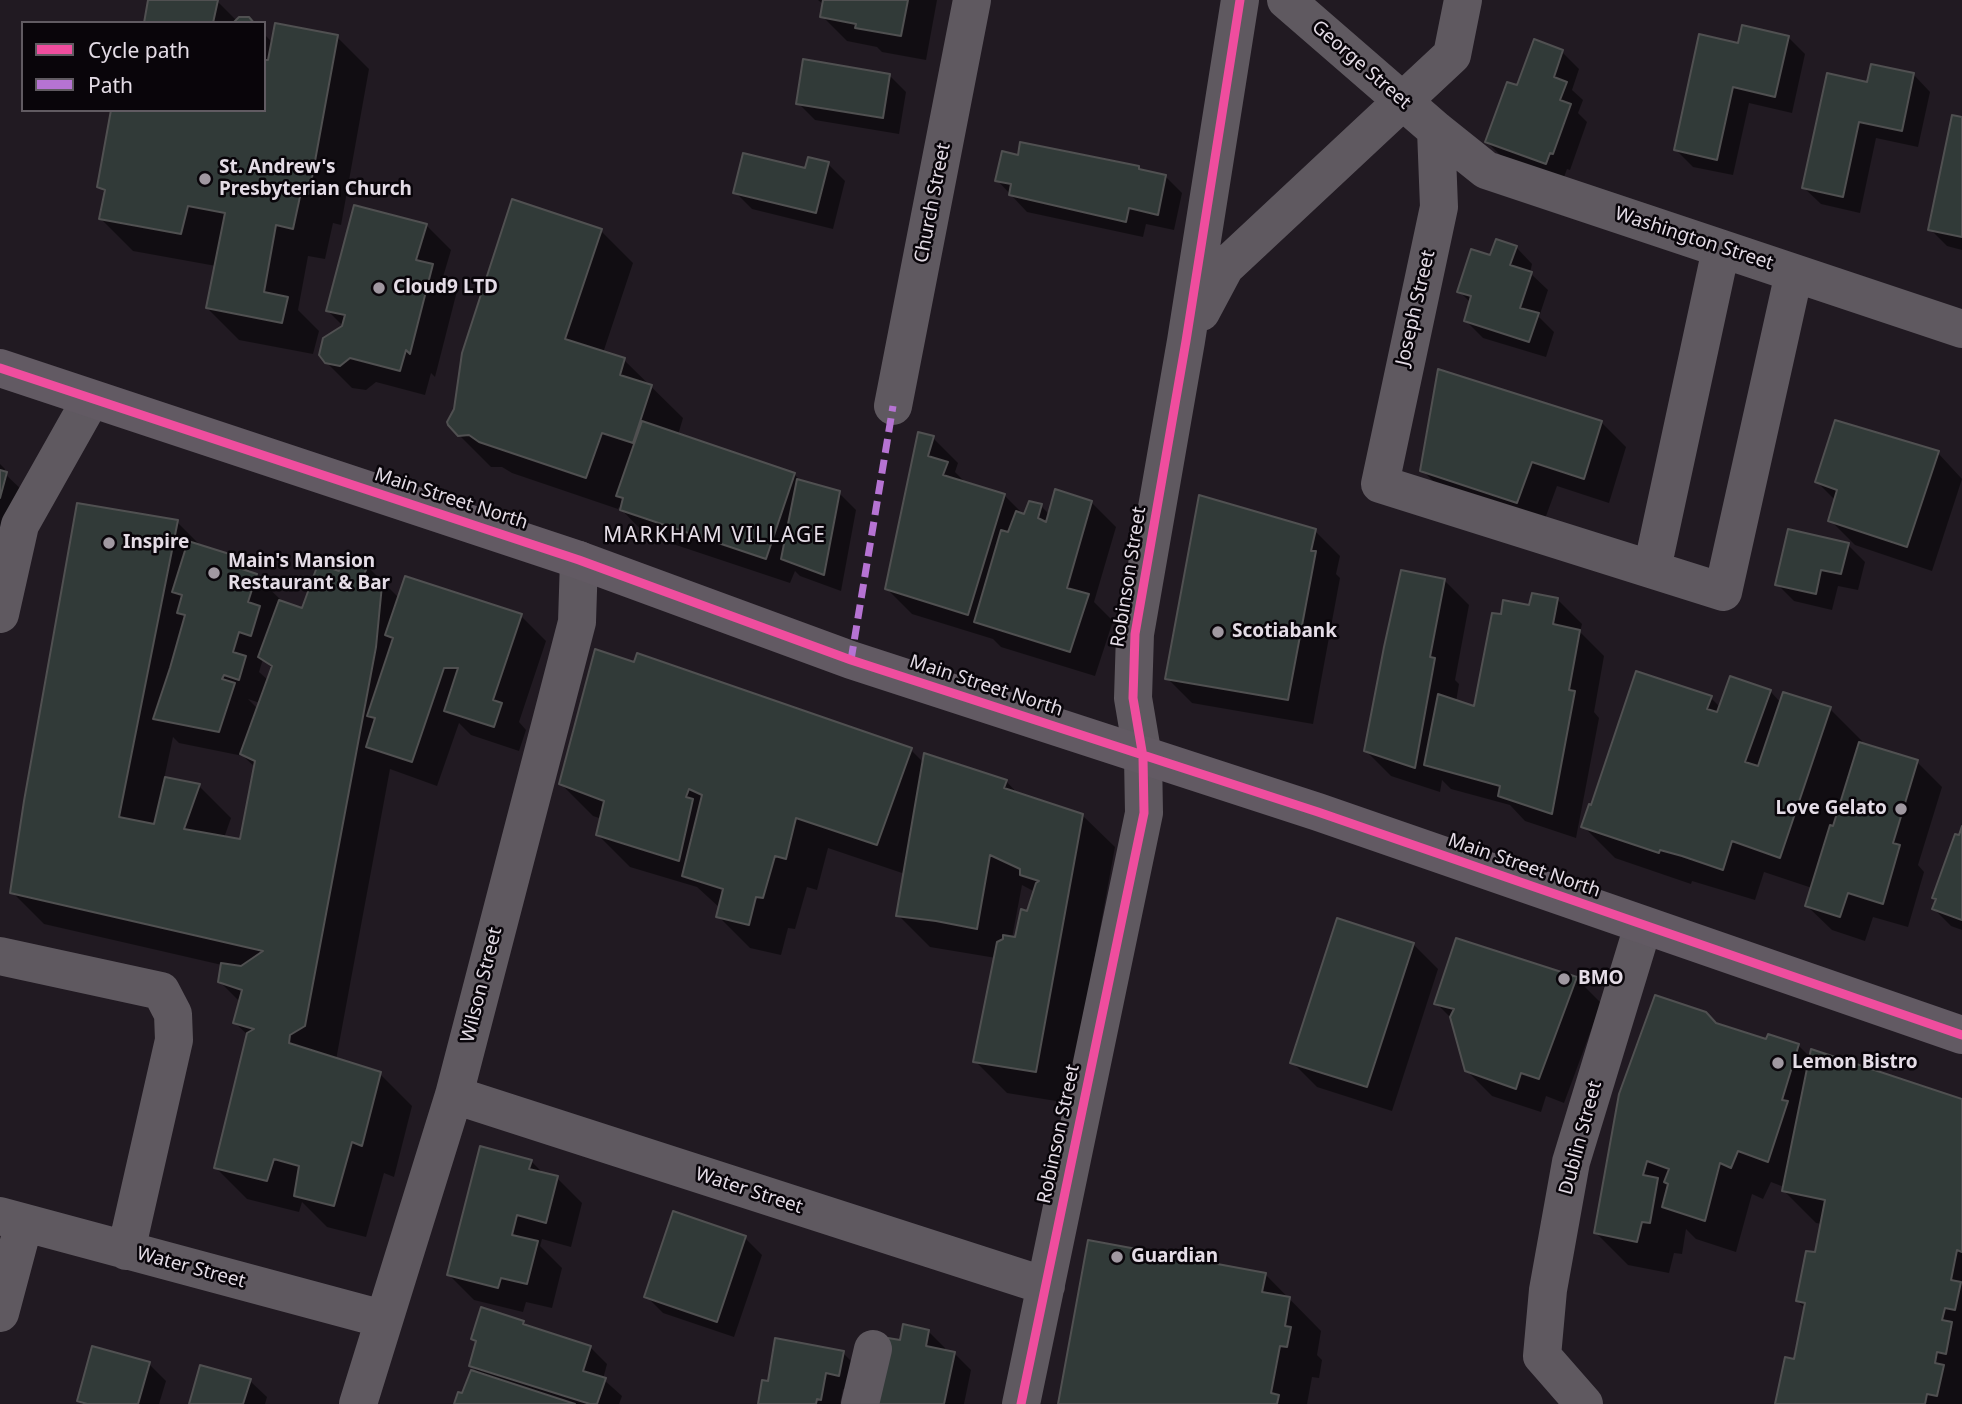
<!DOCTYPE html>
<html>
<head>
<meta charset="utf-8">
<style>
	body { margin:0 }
	#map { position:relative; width:1962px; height:1404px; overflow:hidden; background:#211a22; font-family:"Noto Sans",sans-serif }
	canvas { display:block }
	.legend { position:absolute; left:21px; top:21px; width:245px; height:91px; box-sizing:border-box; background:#09050a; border:2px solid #615b62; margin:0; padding:9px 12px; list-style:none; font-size:21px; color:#e4dce6 }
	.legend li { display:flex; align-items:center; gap:14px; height:35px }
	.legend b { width:35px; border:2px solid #615b62 }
</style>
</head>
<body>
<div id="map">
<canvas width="1962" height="1404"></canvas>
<ul class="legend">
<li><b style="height:9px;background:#ef4d9e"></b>Cycle path</li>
<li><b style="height:9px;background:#b673d3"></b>Path</li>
</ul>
</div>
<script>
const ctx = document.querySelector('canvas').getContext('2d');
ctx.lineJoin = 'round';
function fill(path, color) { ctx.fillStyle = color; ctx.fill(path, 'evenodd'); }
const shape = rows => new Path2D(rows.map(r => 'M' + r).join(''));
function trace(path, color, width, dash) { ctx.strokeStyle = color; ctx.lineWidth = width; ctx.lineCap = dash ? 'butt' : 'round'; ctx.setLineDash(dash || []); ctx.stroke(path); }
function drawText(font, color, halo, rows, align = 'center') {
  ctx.font = font + ' "Noto Sans",sans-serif'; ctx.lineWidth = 5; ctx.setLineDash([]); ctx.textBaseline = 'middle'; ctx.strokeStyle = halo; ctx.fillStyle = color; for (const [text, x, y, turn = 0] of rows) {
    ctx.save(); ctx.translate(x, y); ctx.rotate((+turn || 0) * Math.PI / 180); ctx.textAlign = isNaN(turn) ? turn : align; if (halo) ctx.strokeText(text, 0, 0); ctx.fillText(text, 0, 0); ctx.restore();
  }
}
const shadow = shape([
	[150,0,217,1,237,21,253,23,146,23],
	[818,0,937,0,926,60,882,52,877,47,847,41,822,16,824,5],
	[264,34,273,43,337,37,369,69,341,225,333,223,325,259,308,256,298,310,319,331,313,354,239,340,207,308,216,266,133,251,101,219,106,194,99,187,264,110],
	[1788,37,1805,54,1792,113,1749,103,1733,175,1693,167,1676,150,1739,45],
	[1562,52,1579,69,1572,90,1583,100,1578,113,1587,122,1570,170,1567,169,1563,180,1504,159,1487,142,1518,87],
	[1872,66,1914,75,1930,92,1918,147,1876,138,1860,213,1821,204,1804,188,1869,84],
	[889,75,906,92,899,134,815,120,798,103],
	[1962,119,1962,250,1947,246,1930,229],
	[1019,157,1138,167,1142,171,1165,176,1182,193,1174,230,1146,224,1143,237,1027,212,997,180],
	[828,164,845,181,833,229,752,209,735,192],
	[426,225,451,250,443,277,457,291,435,377,431,373,425,395,376,382,366,390,352,388,326,362,344,327,328,311],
	[601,231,633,263,603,353,624,360,683,418,678,435,794,474,802,482,839,493,856,510,841,591,800,576,795,571,790,583,646,535,619,507,618,509,512,473,502,467,491,467,451,427],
	[1516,247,1532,264,1530,273,1548,290,1539,317,1554,332,1546,357,1483,338,1466,321,1471,303,1459,291,1491,258],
	[1601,422,1626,447,1609,503,1557,486,1542,527,1447,495,1422,470],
	[933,438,958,463,955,472,967,484,1004,495,1025,516,1041,506,1050,515,1091,502,1116,527,1094,602,1113,621,1095,676,1001,647,993,639,912,614,887,589],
	[1938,453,1962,479,1932,571,1855,545,1830,520,1836,501,1817,482],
	[0,464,5,469,4,473,23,491,0,541],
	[177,522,203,548,238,559,281,600,281,603,303,610,340,573,367,566,399,598,521,616,546,641,519,722,526,730,519,751,471,735,459,723,437,786,390,769,336,1060,380,1074,412,1106,394,1177,384,1173,366,1237,327,1227,302,1202,299,1212,247,1199,215,1167,249,1036,235,1023,240,1002,219,981,222,965,44,924,12,892],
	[263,659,273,669,269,681,259,672],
	[248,699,260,703,258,709],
	[173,737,179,743,243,756,256,768,241,841,224,838,231,818,199,786,164,779],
	[1315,531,1340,556,1336,574,1340,578,1313,724,1192,703,1167,678],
	[1848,545,1865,562,1858,590,1838,586,1832,610,1794,601,1777,584],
	[1444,580,1469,605,1455,680,1459,684,1456,702,1475,708,1502,615,1557,599,1582,624,1580,632,1604,656,1594,712,1599,718,1576,838,1525,821,1510,805,1451,789,1442,780,1440,792,1391,776,1366,751],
	[1770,691,1781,703,1830,709,1862,741,1861,745,1917,762,1942,787,1918,865,1924,872,1908,927,1873,917,1865,941,1832,930,1807,906,1812,888,1764,872,1755,900,1692,881,1691,884,1615,858,1583,826,1711,698,1721,708],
	[911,750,924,763,1006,781,1019,795,1082,815,1115,847,1068,1103,1007,1093,975,1061,996,958,930,947,898,915,905,874,828,848,817,890,807,887,795,929,788,928,781,955,750,948,718,916,720,908,697,887,630,867,598,835,602,819,593,816,561,784],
	[1022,885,1035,892,1016,939,1012,938],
	[1962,831,1962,930,1951,926,1934,909,1937,900,1934,897],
	[1413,944,1438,969,1392,1111,1317,1087,1292,1062],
	[1576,978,1601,1003,1564,1103,1546,1096,1541,1112,1492,1096,1466,1070,1453,1020,1436,1003],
	[1716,1025,1766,1041,1798,1045,1811,1058,1962,1101,1962,1404,1777,1404,1795,1361,1806,1309,1797,1301,1816,1255,1822,1224,1816,1223,1784,1191,1784,1187,1771,1182,1763,1199,1752,1194,1736,1252,1696,1239,1686,1229,1682,1254,1674,1253,1669,1273,1628,1265,1596,1233],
	[531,1161,544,1174,557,1178,582,1203,571,1247,542,1239,540,1246,562,1268,552,1308,526,1302,523,1312,474,1300,449,1275],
	[745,1238,762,1255,734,1337,663,1313,646,1296],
	[1265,1274,1321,1331,1317,1355,1322,1360,1319,1378,1312,1377,1307,1404,1060,1404],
	[523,1322,529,1328,590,1347,607,1364,603,1379,622,1396,619,1404,456,1404,480,1375,471,1365,478,1344,473,1339],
	[928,1331,945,1348,945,1351,954,1353,971,1370,964,1404,874,1404,901,1343],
	[843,1353,860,1370,856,1392,843,1389,840,1404,760,1404,769,1383],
	[149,1364,166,1381,159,1404,82,1404,79,1401],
	[250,1381,267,1397,265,1404,191,1404]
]);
const building = shape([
	[148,0,218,0,213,23,144,23,148,0],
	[823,0,908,0,901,36,855,28,856,24,820,17,823,0],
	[239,17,249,17,254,23,233,23,239,17],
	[275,23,338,35,309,194,301,192,293,229,276,225,264,292,288,297,282,323,206,308,225,213,188,206,181,234,99,219,105,190,97,187,111,110,264,110,264,60,268,60,275,23],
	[1742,25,1789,36,1775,97,1733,87,1717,160,1674,150,1699,34,1738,43,1742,25],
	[1534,39,1563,50,1554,77,1567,82,1560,100,1571,104,1553,154,1550,153,1546,164,1485,142,1507,82,1517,85,1534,39],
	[803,59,890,74,883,118,796,104,803,59],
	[1871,64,1914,73,1902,131,1859,122,1843,197,1802,188,1827,73,1867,82,1871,64],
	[1952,115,1962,117,1962,237,1928,230,1952,115],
	[1020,142,1139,166,1139,169,1166,175,1158,215,1129,208,1126,222,1009,195,1011,184,995,181,1002,151,1018,155,1020,142],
	[743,153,805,168,808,157,829,162,816,213,733,193,743,153],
	[512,199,602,229,565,339,625,358,620,375,652,385,633,443,602,433,586,478,479,442,469,435,458,436,448,425,447,422,454,409,462,353,512,199],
	[354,205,427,224,416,260,433,264,410,354,406,350,400,371,350,358,340,366,325,363,319,355,323,338,342,326,345,315,326,311,354,205],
	[1496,239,1517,246,1510,265,1532,272,1520,308,1539,313,1529,342,1464,321,1471,296,1457,292,1471,249,1490,255,1496,239],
	[1438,369,1602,421,1584,479,1532,462,1517,503,1420,471,1438,369],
	[1835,420,1939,451,1907,547,1828,521,1837,490,1815,482,1835,420],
	[642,421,795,473,766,559,620,510,623,498,616,496,642,421],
	[918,432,934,436,928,456,948,462,943,475,1005,494,968,615,885,589,918,432],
	[0,470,7,472,0,498,0,470],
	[797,479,840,491,824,575,781,559,797,479],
	[1055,489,1092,501,1067,588,1089,594,1070,652,974,622,1001,530,1008,532,1016,511,1024,514,1029,501,1042,504,1038,518,1046,522,1055,489],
	[1199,495,1316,529,1311,551,1316,551,1288,700,1165,679,1199,495],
	[77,503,178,520,119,817,154,824,165,777,200,784,184,829,240,839,255,761,240,754,272,666,258,657,279,600,302,608,318,564,339,571,343,557,368,565,362,579,382,585,376,647,305,1026,290,1035,289,1043,381,1072,362,1146,352,1142,334,1206,294,1196,299,1166,274,1159,267,1181,214,1168,247,1033,254,1029,233,1023,242,990,218,982,221,963,241,966,263,951,10,893,24,801,77,503],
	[1788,529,1849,543,1841,574,1821,570,1816,594,1775,585,1788,529],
	[188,541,239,557,236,567,257,574,248,602,260,606,251,636,239,632,233,652,246,656,239,680,224,675,222,679,235,683,219,732,153,719,170,668,185,615,177,613,182,595,172,592,188,541],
	[1401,570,1445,579,1430,657,1435,658,1415,768,1364,751,1384,647,1401,570],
	[405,576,522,614,493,700,502,703,494,727,444,711,458,668,444,668,412,762,366,747,375,718,367,716,393,638,385,635,405,576],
	[1532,593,1558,598,1553,624,1580,630,1569,690,1575,691,1552,814,1498,796,1500,786,1424,765,1438,694,1474,706,1492,613,1501,614,1503,600,1529,605,1532,593],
	[595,649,634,662,637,653,912,748,877,845,796,818,786,859,775,856,763,898,756,897,749,925,716,917,723,889,682,876,702,795,689,789,686,797,693,799,679,861,596,835,604,801,559,784,595,649],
	[1636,671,1712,696,1707,709,1717,712,1730,676,1771,690,1745,762,1758,766,1783,692,1831,707,1780,858,1732,841,1723,870,1682,856,1660,850,1659,853,1581,827,1589,804,1591,805,1636,671],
	[1859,742,1918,760,1893,843,1900,845,1883,904,1848,893,1840,917,1805,906,1830,825,1833,826,1859,742],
	[924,753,1007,780,1004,788,1083,814,1036,1072,973,1062,997,942,1003,939,1003,935,1015,937,1021,909,1027,911,1036,883,1039,881,1020,875,1020,869,990,855,977,929,936,921,896,916,924,753],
	[1962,826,1962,920,1932,909,1936,899,1932,898,1955,834,1959,835,1962,826],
	[1337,918,1414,943,1367,1087,1290,1063,1337,918],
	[1456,938,1577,977,1539,1079,1521,1073,1516,1089,1465,1071,1450,1017,1454,1009,1434,1004,1456,938],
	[1655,995,1706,1012,1716,1023,1766,1039,1768,1034,1799,1044,1782,1100,1788,1101,1768,1162,1738,1151,1731,1168,1720,1163,1705,1221,1662,1207,1668,1184,1664,1182,1669,1169,1647,1161,1643,1175,1658,1178,1650,1223,1642,1222,1637,1242,1594,1233,1619,1094,1655,995],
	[1811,1049,1962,1099,1962,1252,1957,1250,1951,1280,1961,1282,1955,1310,1945,1308,1942,1320,1952,1322,1946,1354,1937,1352,1935,1363,1944,1365,1937,1396,1927,1394,1925,1404,1775,1404,1785,1357,1794,1359,1805,1303,1796,1301,1806,1251,1815,1252,1825,1200,1782,1191,1811,1049],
	[480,1146,532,1160,529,1169,558,1176,546,1223,517,1215,512,1235,538,1241,527,1284,501,1278,498,1288,447,1275,480,1146],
	[673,1211,746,1236,717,1322,644,1297,673,1211],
	[1088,1240,1266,1273,1262,1292,1290,1297,1285,1326,1291,1327,1287,1347,1280,1346,1271,1393,1279,1395,1277,1404,1058,1404,1088,1240],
	[481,1307,524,1321,523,1324,591,1346,583,1371,606,1378,597,1404,590,1404,469,1366,476,1341,471,1339,481,1307],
	[903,1324,929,1330,926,1346,955,1352,944,1404,872,1404,888,1338,900,1340,903,1324],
	[775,1338,844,1351,839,1376,826,1373,821,1400,817,1399,816,1404,758,1404,762,1380,768,1381,775,1338],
	[92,1346,150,1362,138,1404,87,1404,77,1401,92,1346],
	[200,1365,251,1379,243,1404,189,1404,200,1365],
	[471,1370,575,1404,454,1404,458,1392,462,1393,471,1370]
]);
const minor = shape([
	[1286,0,1436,130,1486,170,1962,329],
	[1436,130,1439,207,1380,484,1723,592,1794,273],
	[1201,312,1225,267,1452,55,1463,0],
	[893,406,972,0],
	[1652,569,1721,249],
	[0,614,20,525,91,399],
	[0,956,161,991,173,1014,174,1040,126,1251],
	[454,1095,1046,1286],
	[0,1216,383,1319],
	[0,1313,24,1223],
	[358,1404,454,1095,577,622,579,560],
	[860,1404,873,1349],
	[1021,1404,1144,813,1143,757,1133,698,1135,634,1186,341,1240,0],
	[1584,1404,1542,1356,1548,1290,1571,1162,1643,926]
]);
const major = shape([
	[0,368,579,560,851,660,1318,812,1962,1035]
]);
const quiet = shape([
	[851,660,893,406]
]);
const cycleway = shape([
	[0,368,579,560,851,660,1318,812,1962,1035],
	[1021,1404,1144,813,1143,757,1133,698,1135,634,1186,341,1240,0]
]);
const markers = [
	[205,179,7,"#a098a1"],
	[379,288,7,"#a098a1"],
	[109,543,7,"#a098a1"],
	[214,573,7,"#a098a1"],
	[1218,632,7,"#a098a1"],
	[1901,809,7,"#a098a1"],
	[1564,979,7,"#a098a1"],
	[1778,1063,7,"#a098a1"],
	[1117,1257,7,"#a098a1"]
];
const streetNames = [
	["George Street",1361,65,41],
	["Church Street",933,203,-79],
	["Washington Street",1694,239,18],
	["Joseph Street",1416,308,-77],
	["Main Street North",451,499,18],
	["Robinson Street",1129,577,-81],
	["Main Street North",986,686,18],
	["Main Street North",1524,866,19],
	["Wilson Street",482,985,-76],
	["Robinson Street",1059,1134,-78],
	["Dublin Street",1581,1138,-75],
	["Water Street",749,1191,18],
	["Water Street",191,1268,15]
];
const poiNames = [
	["St. Andrew's",219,168],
	["Presbyterian Church",219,190],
	["Cloud9 LTD",393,288],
	["Inspire",123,543],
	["Main's Mansion",228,562],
	["Restaurant & Bar",228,584],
	["Scotiabank",1232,632],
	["Love Gelato",1887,809,"right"],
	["BMO",1578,979],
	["Lemon Bistro",1792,1063],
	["Guardian",1131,1257]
];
const neighbourhoodNames = [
	["MARKHAM VILLAGE",715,536]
];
fill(shadow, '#0007');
fill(building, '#313a38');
trace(building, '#505051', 2);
trace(minor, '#5f5960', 38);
trace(major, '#625a63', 38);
trace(quiet, '#b673d3', 7, [14, 7]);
trace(cycleway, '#ef4d9e', 9);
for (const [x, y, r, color] of markers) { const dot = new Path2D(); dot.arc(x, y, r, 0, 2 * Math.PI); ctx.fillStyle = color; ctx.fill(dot); trace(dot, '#09050a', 2.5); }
drawText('19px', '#e4dce6', '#09050a', streetNames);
drawText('bold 19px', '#e4dce6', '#09050a', poiNames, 'left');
ctx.letterSpacing = '2px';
drawText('21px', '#e4dce6', '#09050a', neighbourhoodNames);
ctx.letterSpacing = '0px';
</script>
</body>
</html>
